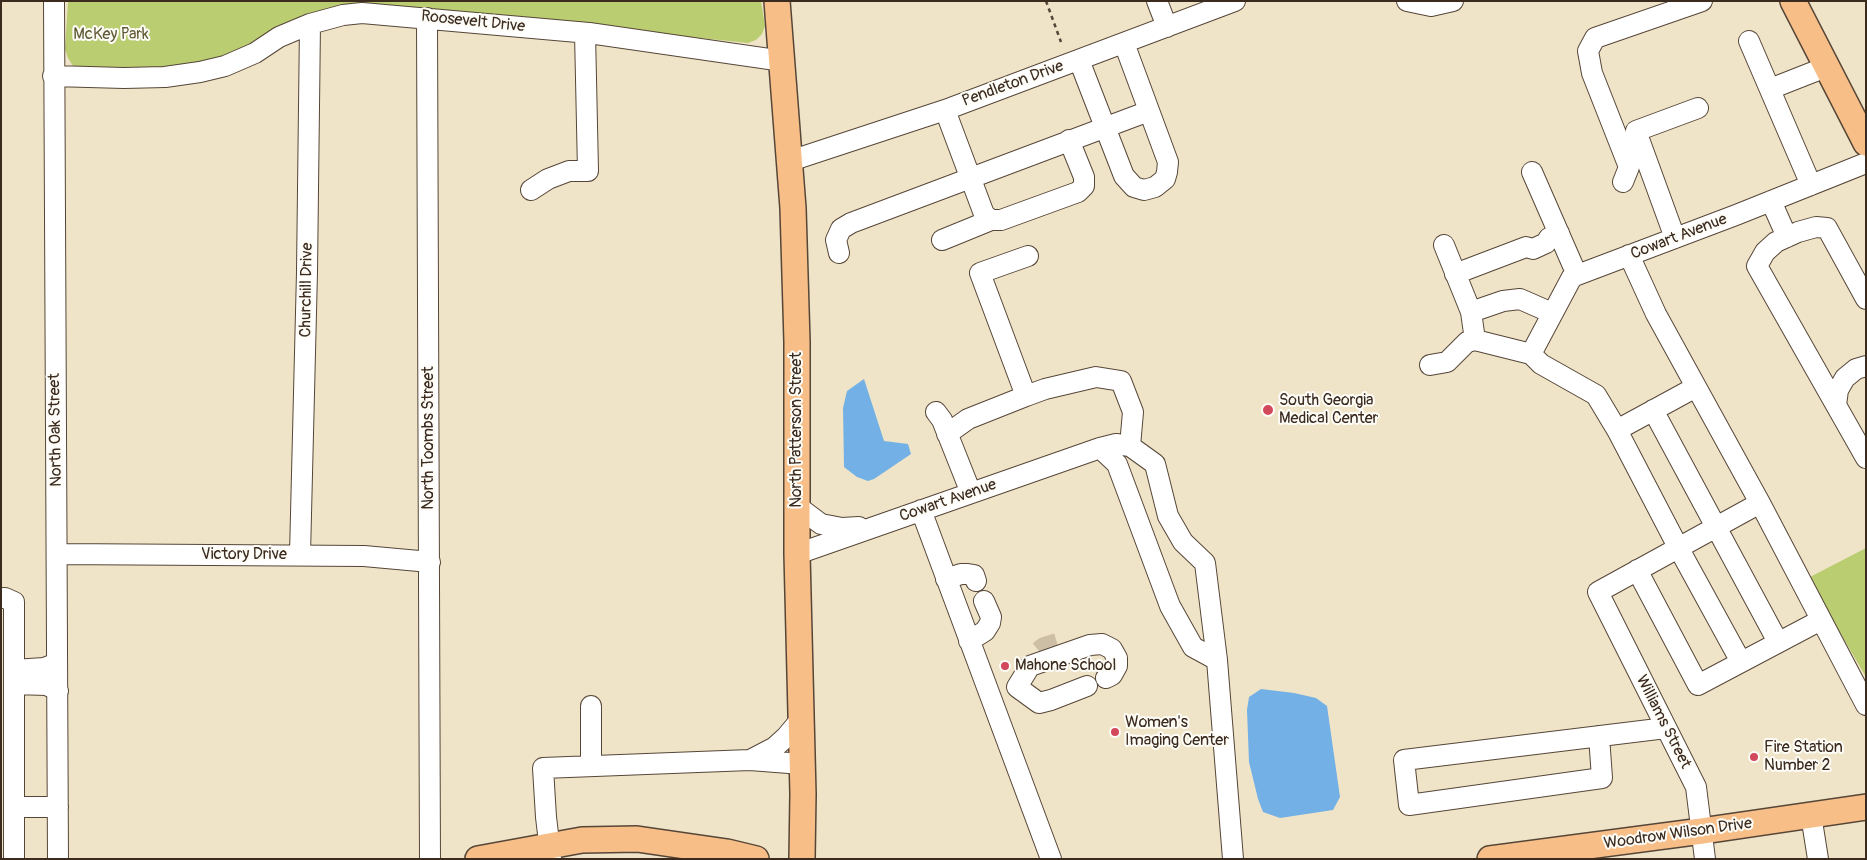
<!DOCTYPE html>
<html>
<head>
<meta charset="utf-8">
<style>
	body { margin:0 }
	#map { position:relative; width:1867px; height:860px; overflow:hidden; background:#f0e4c8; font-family:Pangolin,sans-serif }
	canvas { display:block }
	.frame { position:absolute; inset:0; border:2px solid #3b2a1e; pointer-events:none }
</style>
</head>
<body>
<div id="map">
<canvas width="1867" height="860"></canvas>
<div class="frame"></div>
</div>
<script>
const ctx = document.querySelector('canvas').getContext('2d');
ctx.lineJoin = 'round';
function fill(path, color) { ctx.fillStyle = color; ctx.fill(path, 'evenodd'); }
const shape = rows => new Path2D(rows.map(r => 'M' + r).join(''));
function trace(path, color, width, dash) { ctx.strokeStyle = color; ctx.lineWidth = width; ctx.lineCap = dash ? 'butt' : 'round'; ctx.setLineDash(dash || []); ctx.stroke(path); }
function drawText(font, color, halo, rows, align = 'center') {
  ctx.font = font + ' Pangolin,sans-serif'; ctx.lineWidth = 4; ctx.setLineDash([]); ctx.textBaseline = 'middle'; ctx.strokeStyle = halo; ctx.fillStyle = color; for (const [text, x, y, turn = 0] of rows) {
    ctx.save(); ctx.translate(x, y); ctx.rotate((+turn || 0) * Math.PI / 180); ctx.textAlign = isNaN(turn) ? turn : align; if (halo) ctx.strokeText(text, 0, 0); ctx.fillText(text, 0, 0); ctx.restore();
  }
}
const green = shape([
	[68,1,761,1,765,26,762,34,756,40,748,43,393,6,206,67,82,70,73,66,68,58,65,49],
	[1866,548,1866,677,1808,578]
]);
const water = shape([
	[864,379,884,441,908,444,911,454,874,479,868,481,857,477,844,467,843,408,847,391],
	[1261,689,1294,693,1316,698,1327,706,1340,797,1333,810,1280,818,1263,812,1258,799,1249,762,1247,710,1249,697]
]);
const minorTunnel = shape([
	[1039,651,1044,647,1061,642]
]);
const path = shape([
	[1046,1,1061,42]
]);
const minor = shape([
	[54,1,58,859],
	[1157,1,1167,27],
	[1407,1,1431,6,1453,1],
	[427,18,430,859],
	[1749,41,1811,185],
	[1079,60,1124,176,1134,187,1144,190,1155,187,1165,179,1167,172,1168,162,1124,43],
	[53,76,124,78,165,77,200,72,225,66,255,53,279,37,310,24,343,15,362,13,589,33,783,61],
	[1770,89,1826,67],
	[945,110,984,214,991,220,1001,220,1078,192,1084,186,1084,177,1069,140],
	[790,161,945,110,1235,1],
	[1532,172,1577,275],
	[1623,182,1629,167,1592,73,1588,51,1595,38,1702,1],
	[531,190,548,179,569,171,588,171,585,33],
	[1771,201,1787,237],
	[1675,238,1636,131,1698,108],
	[942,240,991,220],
	[1444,245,1471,312,1503,301,1520,299,1552,313],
	[839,253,836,240,841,229,851,223,1149,111],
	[1629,255,1656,314,1760,503,1866,705],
	[1455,274,1526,247,1533,249,1546,243,1549,238,1559,233],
	[1866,299,1827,228,1816,227,1798,232,1776,242,1765,252,1757,266,1866,458],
	[1471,312,1475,340,1531,354,1541,364,1596,395,1617,430,1678,547,1741,662],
	[1531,354,1572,277,1736,215,1866,163],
	[1430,365,1447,362,1467,342,1475,340],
	[1026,396,980,273,1028,256],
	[1836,405,1838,390,1845,378,1856,369,1866,366],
	[1653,410,1778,642],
	[936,412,942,420,971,493],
	[1617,430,1696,387],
	[947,434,968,419,1026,396,1045,389,1096,377,1121,381,1133,412,1130,446],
	[1100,448,1117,464,1170,606,1193,647,1217,660],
	[797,506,821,524,842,528,859,527],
	[921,510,1051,859],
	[57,554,364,556,430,562],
	[797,554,1100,448,1116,444,1130,446,1155,464,1168,516,1183,542,1205,563,1217,660,1233,859],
	[300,555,307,272,310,24],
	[1637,570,1698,685,1821,620],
	[946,579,961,574,968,574,974,575,976,581],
	[1,598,5,598,14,602,14,859],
	[969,641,985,631,990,623,991,617,984,601],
	[14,670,44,668,57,663],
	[14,684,47,685,58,691],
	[1087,686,1051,700,1039,703,1017,687,1030,666,1090,645,1102,644,1112,649,1117,658,1117,666,1112,675,1106,678],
	[1599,736,1602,778,1409,805,1404,760,1666,728],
	[752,759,775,747,786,737,801,719],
	[591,765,591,706],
	[14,807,58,807],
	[1811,815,1818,859],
	[551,859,546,817,543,768,750,760,802,764],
	[1705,859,1696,787,1598,592,1760,503]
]);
const major = shape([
	[777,1,793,208,797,342,797,554,803,794,802,859],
	[1793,1,1866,143],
	[478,859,582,840,637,839,727,852,756,859],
	[1490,859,1702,831,1866,807]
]);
const markers = [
	[1268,410,6,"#d1495b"],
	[1005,666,5,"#d1495b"],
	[1115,732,5,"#d1495b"],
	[1754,757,5,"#d1495b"]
];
const streetNames = [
	["Roosevelt Drive",473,22,6],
	["Pendleton Drive",1013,84,-20],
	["Cowart Avenue",1679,237,-21],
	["Churchill Drive",307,290,-89],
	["North Oak Street",56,430,-91],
	["North Patterson Street",797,430,-90],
	["North Toombs Street",429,438,-90],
	["Cowart Avenue",948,501,-19],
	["Victory Drive",244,555],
	["Williams Street",1663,722,63],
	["Woodrow Wilson Drive",1678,834,-8]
];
const parkNames = [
	["McKey Park",111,35]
];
const poiNames = [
	["South Georgia",1279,401],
	["Medical Center",1279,419],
	["Mahone School",1015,666],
	["Women's",1125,723],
	["Imaging Center",1125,741],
	["Fire Station",1764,748],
	["Number 2",1764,766]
];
fill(green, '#bacd71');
fill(water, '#72b0e5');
trace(minorTunnel, '#ccbfa6', 20, [20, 10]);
trace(minor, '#564638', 22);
trace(major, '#564638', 28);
trace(path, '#564638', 2.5, [4, 4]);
trace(minor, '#fff', 20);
trace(major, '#f7be87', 25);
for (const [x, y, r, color] of markers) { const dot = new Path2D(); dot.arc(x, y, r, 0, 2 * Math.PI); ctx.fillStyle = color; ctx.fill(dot); trace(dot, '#fdfcf7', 2); }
drawText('16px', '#3b2a1e', '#fdfcf7', streetNames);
drawText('16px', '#615b37', '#fdfcf7', parkNames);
drawText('16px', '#3b2a1e', '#fdfcf7', poiNames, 'left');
</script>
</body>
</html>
